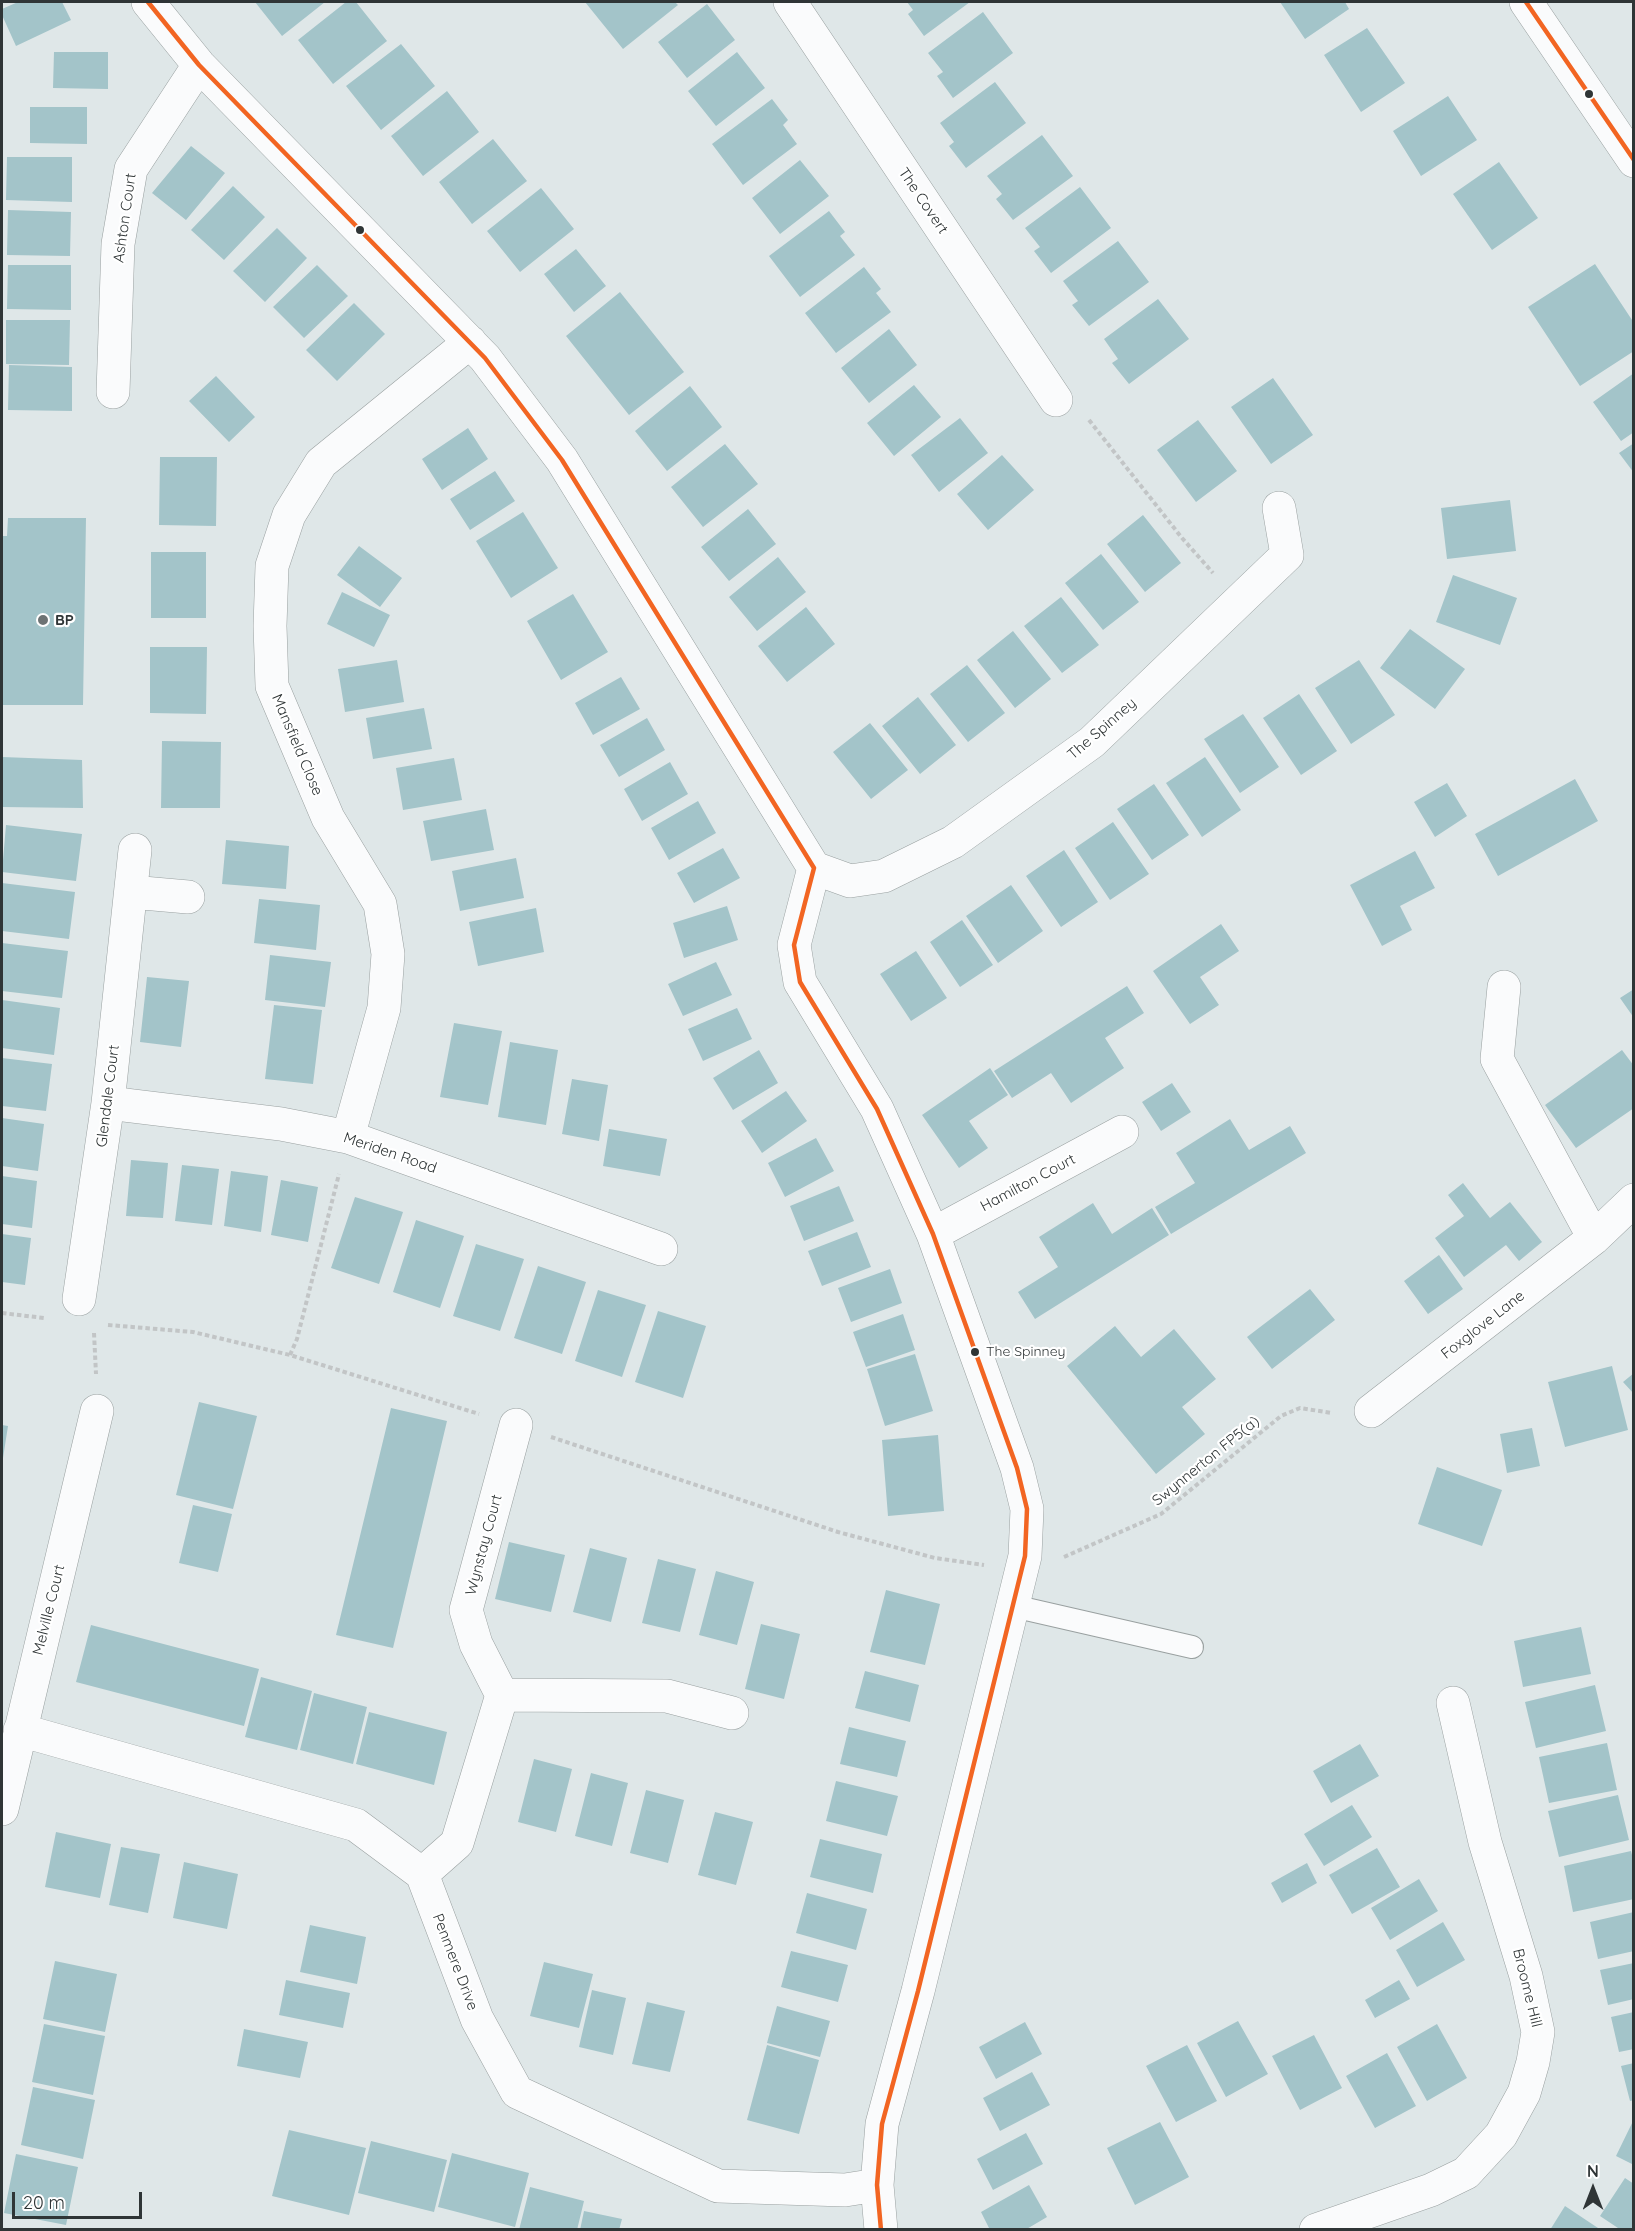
<!DOCTYPE html>
<html>
<head>
<meta charset="utf-8">
<style>
	body { margin:0 }
	#map { position:relative; width:1635px; height:2231px; overflow:hidden; background:#dfe7e8; font-family:Quicksand,sans-serif }
	canvas { display:block }
	.frame { position:absolute; inset:0; border:3px solid #2f3536; pointer-events:none }
	.north { position:absolute; left:1563px; top:2159px; width:60px; height:60px; -webkit-text-stroke:4px #fff; paint-order:stroke; rotate:0deg; font-size:16px; font-weight:700; line-height:24px; text-align:center; color:#2f3536 }
	.north::after { content:''; display:block; margin:auto; width:21px; height:27px; background:#2f3536; clip-path:polygon(50% 0,100% 100%,50% 72%,0 100%) }
	.scale { position:absolute; left:12px; top:2192px; width:130px; height:27px; box-sizing:border-box; border:3px solid #2f3536; border-top:0; padding-left:8px; font-size:18px; line-height:21px; white-space:nowrap; color:#2f3536; -webkit-text-stroke:4px #fff; paint-order:stroke }
</style>
</head>
<body>
<div id="map">
<canvas width="1635" height="2231"></canvas>
<div class="frame"></div>
<div class="north">N</div>
<div class="scale">20 m</div>
</div>
<script>
const ctx = document.querySelector('canvas').getContext('2d');
ctx.lineJoin = 'round';
function fill(path, color) { ctx.fillStyle = color; ctx.fill(path, 'evenodd'); }
const shape = rows => new Path2D(rows.map(r => 'M' + r).join(''));
function trace(path, color, width, dash) { ctx.strokeStyle = color; ctx.lineWidth = width; ctx.lineCap = dash ? 'butt' : 'round'; ctx.setLineDash(dash || []); ctx.stroke(path); }
function drawText(font, color, halo, rows, align = 'center') {
  ctx.font = font + ' Quicksand,sans-serif'; ctx.lineWidth = 4.5; ctx.setLineDash([]); ctx.textBaseline = 'middle'; ctx.strokeStyle = halo; ctx.fillStyle = color; for (const [text, x, y, turn = 0] of rows) {
    ctx.save(); ctx.translate(x, y); ctx.rotate((+turn || 0) * Math.PI / 180); ctx.textAlign = isNaN(turn) ? turn : align; if (halo) ctx.strokeText(text, 0, 0); ctx.fillText(text, 0, 0); ctx.restore();
  }
}
const building = shape([
	[18,2,62,2,71,20,16,46,2,15,2,9],
	[255,2,325,2,282,36],
	[346,2,356,2,387,41,333,84,298,40],
	[585,2,675,2,678,5,623,49],
	[907,2,970,2,924,36,908,14,913,10],
	[1280,2,1345,2,1349,9,1305,39],
	[707,4,735,40,687,78,658,42],
	[983,12,1013,53,953,98,937,76,943,72,928,53],
	[1367,28,1405,83,1361,112,1324,55],
	[401,44,435,86,381,130,346,86],
	[54,52,108,52,108,89,53,88],
	[737,52,765,88,716,126,688,91],
	[995,82,1026,123,966,168,949,146,954,142,940,123],
	[447,91,479,132,423,176,391,136],
	[1448,96,1477,140,1421,176,1393,131],
	[772,99,788,120,783,125,797,144,743,185,712,144],
	[30,107,87,107,87,144,30,143],
	[1042,135,1073,176,1013,220,996,199,1002,194,987,176],
	[493,139,527,181,472,224,439,182],
	[191,146,225,173,186,220,152,193],
	[7,157,72,157,72,202,6,200],
	[800,160,829,196,780,234,752,198],
	[1499,162,1538,218,1492,250,1453,194],
	[233,186,265,217,224,260,191,230],
	[1080,187,1111,228,1051,273,1034,251,1040,247,1025,228],
	[541,188,574,229,520,272,487,231],
	[8,210,71,212,70,256,7,255],
	[829,211,845,232,840,236,855,255,800,297,769,256],
	[277,228,307,258,265,302,233,271],
	[1118,241,1149,282,1089,326,1072,305,1078,301,1063,281],
	[576,249,606,286,574,312,544,274],
	[1595,264,1634,323,1634,351,1580,386,1528,307],
	[8,265,71,265,71,310,7,309],
	[317,265,348,296,304,338,273,307],
	[864,267,881,289,876,293,891,312,836,353,805,313],
	[620,292,684,372,629,415,566,336],
	[1158,299,1189,339,1129,384,1112,363,1118,359,1104,339],
	[354,303,385,334,337,381,306,350],
	[6,320,70,320,69,365,6,364],
	[889,329,917,365,869,403,841,368],
	[9,365,72,367,72,411,8,410],
	[1634,373,1634,432,1621,441,1593,402],
	[216,376,255,417,229,442,189,401],
	[1273,378,1313,435,1271,464,1231,407],
	[914,385,941,417,894,456,867,423],
	[690,386,722,427,667,471,635,431],
	[960,418,988,453,939,492,911,455],
	[1198,420,1237,471,1196,502,1157,450],
	[468,428,488,459,442,490,422,459],
	[1634,443,1634,473,1619,453],
	[725,444,758,484,703,527,671,487],
	[1002,455,1034,490,988,530,957,494],
	[160,457,217,457,216,526,159,525],
	[495,471,515,501,470,530,450,499],
	[1510,500,1516,551,1447,559,1441,508],
	[748,509,776,544,729,581,701,547],
	[523,512,558,568,511,598,476,541],
	[1143,515,1181,563,1145,592,1107,544],
	[8,518,86,518,83,705,2,705,2,536,7,536],
	[359,546,402,578,380,607,337,575],
	[151,552,206,552,206,618,151,618],
	[1101,554,1139,602,1103,630,1065,583],
	[778,557,806,592,757,631,729,597],
	[1453,575,1517,598,1500,645,1436,622],
	[342,592,390,615,374,647,327,624],
	[573,594,608,652,561,680,527,621],
	[1061,597,1099,645,1062,673,1024,626],
	[806,607,835,644,787,682,758,646],
	[1410,629,1465,669,1435,709,1380,668],
	[1013,631,1051,679,1015,708,977,660],
	[150,647,207,647,206,714,150,713],
	[397,660,404,702,345,712,338,669],
	[1359,660,1395,715,1351,744,1315,688],
	[967,665,1005,713,968,742,930,694],
	[621,677,640,709,593,735,575,703],
	[1299,694,1337,751,1301,775,1263,718],
	[918,697,956,745,920,774,882,726],
	[424,708,432,749,373,759,366,718],
	[1243,714,1279,767,1240,793,1204,739],
	[647,718,665,750,619,777,600,745],
	[870,723,908,770,871,799,833,752],
	[162,741,221,742,220,808,161,808],
	[2,757,82,760,83,808,2,807],
	[1205,757,1241,810,1202,837,1166,783],
	[454,758,462,800,403,810,396,768],
	[670,762,688,794,642,821,624,789],
	[1575,779,1598,821,1498,876,1475,834],
	[1447,783,1467,816,1435,837,1414,802],
	[1154,784,1189,835,1152,860,1117,809],
	[698,801,716,833,669,860,651,828],
	[486,809,494,850,431,861,423,821],
	[1113,822,1149,874,1110,900,1075,848],
	[6,825,82,834,76,881,2,872],
	[226,840,289,846,286,889,222,884],
	[723,848,740,878,694,903,677,873],
	[1064,850,1098,902,1061,927,1026,876],
	[1415,851,1435,888,1400,906,1412,930,1382,946,1350,885],
	[516,858,524,898,460,911,452,871],
	[2,883,75,892,69,939,2,931],
	[1011,885,1043,931,998,963,966,916],
	[259,899,320,905,316,950,254,943],
	[727,906,738,940,684,958,673,923],
	[536,908,544,952,478,966,469,922],
	[962,920,993,965,960,987,930,942],
	[1221,924,1239,951,1200,977,1219,1005,1190,1024,1153,971],
	[2,943,68,951,62,998,2,991],
	[916,951,947,998,911,1021,880,974],
	[270,955,331,962,325,1007,265,1000],
	[716,962,732,995,683,1016,668,984],
	[147,977,189,981,181,1047,140,1042],
	[1127,986,1144,1013,1105,1038,1124,1068,1071,1103,1051,1073,1012,1098,994,1071],
	[1634,989,1634,1018,1620,998],
	[2,1000,60,1008,54,1055,2,1048],
	[274,1005,322,1010,313,1084,265,1079],
	[737,1008,752,1039,703,1061,688,1029],
	[454,1023,502,1031,488,1105,440,1097],
	[510,1042,558,1050,546,1125,498,1117],
	[759,1050,778,1083,733,1110,713,1078],
	[1622,1050,1634,1066,1634,1108,1576,1148,1545,1105],
	[2,1058,52,1064,46,1111,2,1106],
	[990,1068,1008,1095,969,1121,988,1148,959,1168,922,1115],
	[572,1079,608,1085,599,1141,562,1134],
	[1172,1083,1191,1112,1161,1131,1142,1102],
	[786,1091,807,1121,762,1153,741,1121],
	[2,1118,44,1124,38,1171,2,1166],
	[1230,1119,1249,1150,1290,1126,1306,1153,1171,1234,1155,1207,1195,1183,1176,1153],
	[609,1129,667,1139,660,1176,603,1166],
	[816,1138,834,1171,785,1197,768,1163],
	[131,1160,168,1163,163,1218,126,1216],
	[182,1165,219,1169,212,1225,175,1221],
	[231,1171,268,1176,261,1232,224,1226],
	[2,1176,37,1181,32,1228,2,1224],
	[281,1180,318,1187,308,1242,271,1235],
	[1463,1183,1490,1218,1510,1202,1542,1242,1519,1261,1506,1245,1464,1277,1435,1238,1464,1216,1448,1195],
	[839,1186,854,1221,804,1241,790,1206],
	[355,1197,403,1212,379,1284,331,1268],
	[1093,1203,1112,1234,1152,1208,1169,1235,1035,1319,1018,1292,1058,1267,1039,1237],
	[416,1220,464,1236,440,1308,393,1292],
	[857,1232,871,1267,822,1286,808,1251],
	[2,1234,31,1238,25,1285,2,1282],
	[476,1244,524,1259,500,1331,453,1316],
	[1439,1255,1463,1289,1428,1314,1404,1281],
	[538,1266,586,1282,562,1354,514,1338],
	[890,1269,902,1303,851,1322,838,1288],
	[1310,1289,1335,1320,1272,1369,1247,1337],
	[598,1290,646,1305,622,1377,575,1361],
	[658,1311,706,1326,683,1398,635,1382],
	[903,1314,915,1350,866,1367,853,1332],
	[1115,1326,1141,1357,1174,1329,1216,1379,1182,1407,1205,1434,1156,1474,1067,1366],
	[915,1354,933,1411,885,1426,867,1369],
	[1612,1366,1628,1430,1565,1447,1548,1382],
	[1634,1373,1634,1394,1623,1382],
	[199,1402,257,1416,233,1509,176,1495],
	[391,1408,447,1421,393,1648,336,1635],
	[2,1425,8,1426,3,1458,2,1458],
	[1532,1428,1540,1466,1507,1473,1500,1434],
	[938,1435,944,1511,888,1516,882,1440],
	[1437,1467,1502,1490,1482,1546,1418,1524],
	[193,1505,232,1514,218,1572,179,1563],
	[509,1542,565,1555,551,1612,495,1599],
	[590,1548,627,1558,611,1622,573,1612],
	[658,1559,696,1569,680,1632,642,1623],
	[716,1571,754,1582,737,1645,699,1635],
	[886,1590,940,1604,925,1665,870,1652],
	[761,1624,800,1634,784,1699,745,1689],
	[91,1625,259,1669,244,1726,76,1682],
	[1581,1627,1591,1674,1523,1687,1514,1641],
	[865,1671,919,1685,910,1722,855,1708],
	[261,1677,312,1691,297,1750,245,1737],
	[1595,1685,1606,1731,1536,1748,1525,1702],
	[314,1693,367,1707,353,1764,300,1750],
	[369,1712,447,1732,434,1785,356,1764],
	[849,1727,906,1741,897,1777,840,1764],
	[1607,1743,1617,1790,1549,1803,1539,1757],
	[1360,1744,1379,1776,1331,1803,1313,1771],
	[534,1759,572,1769,556,1832,518,1822],
	[591,1773,628,1783,612,1846,575,1836],
	[836,1781,898,1796,887,1836,826,1821],
	[646,1790,684,1800,668,1863,630,1853],
	[1618,1795,1629,1840,1559,1857,1548,1811],
	[1352,1805,1372,1837,1324,1866,1304,1834],
	[715,1812,753,1822,736,1885,698,1875],
	[56,1832,111,1844,100,1898,45,1887],
	[820,1839,882,1854,873,1893,810,1877],
	[121,1847,160,1854,148,1913,109,1905],
	[1377,1848,1400,1887,1352,1914,1329,1875],
	[1631,1851,1634,1863,1634,1899,1573,1912,1564,1866],
	[184,1862,238,1874,227,1929,173,1918],
	[1307,1863,1317,1883,1282,1903,1271,1883],
	[1419,1879,1438,1911,1390,1940,1371,1908],
	[807,1893,867,1909,856,1950,796,1933],
	[1634,1912,1634,1951,1598,1959,1590,1922],
	[1443,1922,1465,1960,1417,1987,1396,1950],
	[310,1925,366,1937,357,1984,300,1972],
	[791,1951,848,1965,838,2002,781,1987],
	[55,1961,117,1974,105,2032,43,2019],
	[544,1962,593,1974,579,2028,530,2016],
	[1634,1963,1634,1999,1608,2005,1600,1970],
	[286,1980,350,1993,343,2028,279,2015],
	[1399,1980,1410,1999,1375,2018,1365,2000],
	[592,1990,626,1998,613,2055,579,2047],
	[647,2002,685,2011,670,2072,632,2064],
	[777,2006,830,2021,820,2057,767,2043],
	[1634,2012,1634,2049,1619,2052,1611,2017],
	[1238,2021,1268,2074,1226,2097,1197,2043],
	[1025,2022,1042,2054,996,2079,979,2047],
	[44,2024,105,2036,93,2095,32,2082],
	[1437,2024,1467,2078,1427,2101,1397,2047],
	[244,2029,308,2042,300,2078,237,2066],
	[1314,2035,1342,2088,1300,2110,1272,2056],
	[767,2045,819,2060,799,2134,747,2120],
	[1187,2045,1217,2101,1176,2122,1146,2066],
	[1387,2053,1416,2106,1375,2128,1346,2076],
	[1634,2063,1634,2100,1630,2101,1621,2066],
	[1032,2072,1050,2105,1000,2131,983,2098],
	[33,2087,95,2100,83,2159,21,2145],
	[1634,2119,1634,2165,1616,2156],
	[1160,2122,1189,2177,1135,2205,1107,2148],
	[289,2130,366,2148,349,2215,272,2196],
	[1026,2133,1043,2164,993,2190,977,2159],
	[371,2141,447,2160,434,2212,358,2193],
	[452,2153,529,2173,515,2227,438,2207],
	[16,2154,78,2167,66,2225,4,2213],
	[1625,2178,1634,2184,1634,2230,1621,2230,1600,2216],
	[1029,2185,1047,2217,1025,2230,990,2230,981,2212],
	[530,2187,584,2201,577,2230,519,2230],
	[1565,2206,1601,2230,1550,2230],
	[584,2211,622,2219,619,2230,580,2230]
]);
const path = shape([
	[1089,420,1182,538,1213,573],
	[2,1313,44,1318],
	[108,1325,193,1332,290,1355,479,1414],
	[94,1333,96,1374],
	[290,1355,297,1339,339,1174],
	[551,1437,838,1532,935,1558,984,1565],
	[1064,1557,1161,1514,1281,1416,1300,1408,1332,1413]
]);
const lane = shape([
	[1013,1606,1192,1647]
]);
const street = shape([
	[148,2,199,65,485,358,562,460,814,868,794,945,800,982,877,1109,933,1234,1017,1468,1027,1509,1025,1556,918,1991,882,2124,877,2185,881,2230],
	[790,2,1056,400],
	[113,392,118,244,131,169,199,65],
	[814,868,850,881,884,876,953,842,1092,742,1287,555,1279,508],
	[131,892,188,897],
	[1504,987,1497,1059,1594,1238],
	[108,1103,281,1124,348,1137,661,1249],
	[348,1137,384,1008,388,954,380,904,328,818,272,686,270,626,272,566,289,515,321,463,470,342],
	[933,1234,1122,1132],
	[79,1299,108,1103,135,850],
	[1371,1411,1594,1238,1634,1200],
	[502,1695,667,1696,732,1713],
	[20,1730,356,1825,422,1874,477,2019,517,2092,718,2186,845,2190,877,2185],
	[2,1809,97,1411],
	[422,1874,457,1843,502,1695,476,1644,466,1610,516,1425],
	[1316,2230,1431,2190,1466,2173,1501,2135,1524,2093,1533,2062,1538,2032,1526,1976,1485,1842,1453,1703]
]);
const secondary = shape([
	[1526,2,1634,161]
]);
const bus1 = shape([
	[148,2,199,65,485,358,562,460,814,868,794,945,800,982,877,1109,933,1234,1017,1468,1027,1509,1025,1556,918,1991,882,2124,877,2185,881,2230],
	[1526,2,1634,160]
]);
const markers = [
	[1589,94,5,"#2f3536"],
	[360,230,5,"#2f3536"],
	[43,620,6,"#6d7374"],
	[975,1352,5,"#2f3536"]
];
const busNames = [
	["The Spinney",986,1352]
];
const streetNames = [
	["The Covert",923,201,56],
	["Ashton Court",125,218,-82],
	["The Spinney",1102,729,-41],
	["Mansfield Close",297,745,67],
	["Glendale Court",108,1096,-83],
	["Meriden Road",390,1153,19],
	["Hamilton Court",1028,1183,-28],
	["Foxglove Lane",1483,1325,-38],
	["Swynnerton FP5(a)",1206,1461,-39],
	["Wynstay Court",484,1545,-75],
	["Melville Court",49,1610,-76],
	["Penmere Drive",455,1962,69],
	["Broome Hill",1527,1988,76]
];
const poiNames = [
	["BP",55,620]
];
fill(building, '#a3c4c9');
trace(lane, '#99a0a0', 24);
trace(street, '#99a0a0', 34);
trace(secondary, '#99a0a0', 34);
trace(path, '#c2c5c6', 4, [4.5, 3]);
trace(lane, '#fafbfc', 22);
trace(street, '#fafbfc', 33);
trace(secondary, '#fafbfc', 33);
trace(bus1, '#f26522', 4.5);
for (const [x, y, r, color] of markers) { const dot = new Path2D(); dot.arc(x, y, r, 0, 2 * Math.PI); ctx.fillStyle = color; ctx.fill(dot); trace(dot, '#fff', 2); }
drawText('14px', '#2f3536', '#fff', busNames, 'left');
drawText('15px', '#2f3536', '#fff', streetNames);
drawText('bold 15px', '#2f3536', '#fff', poiNames, 'left');
</script>
</body>
</html>
